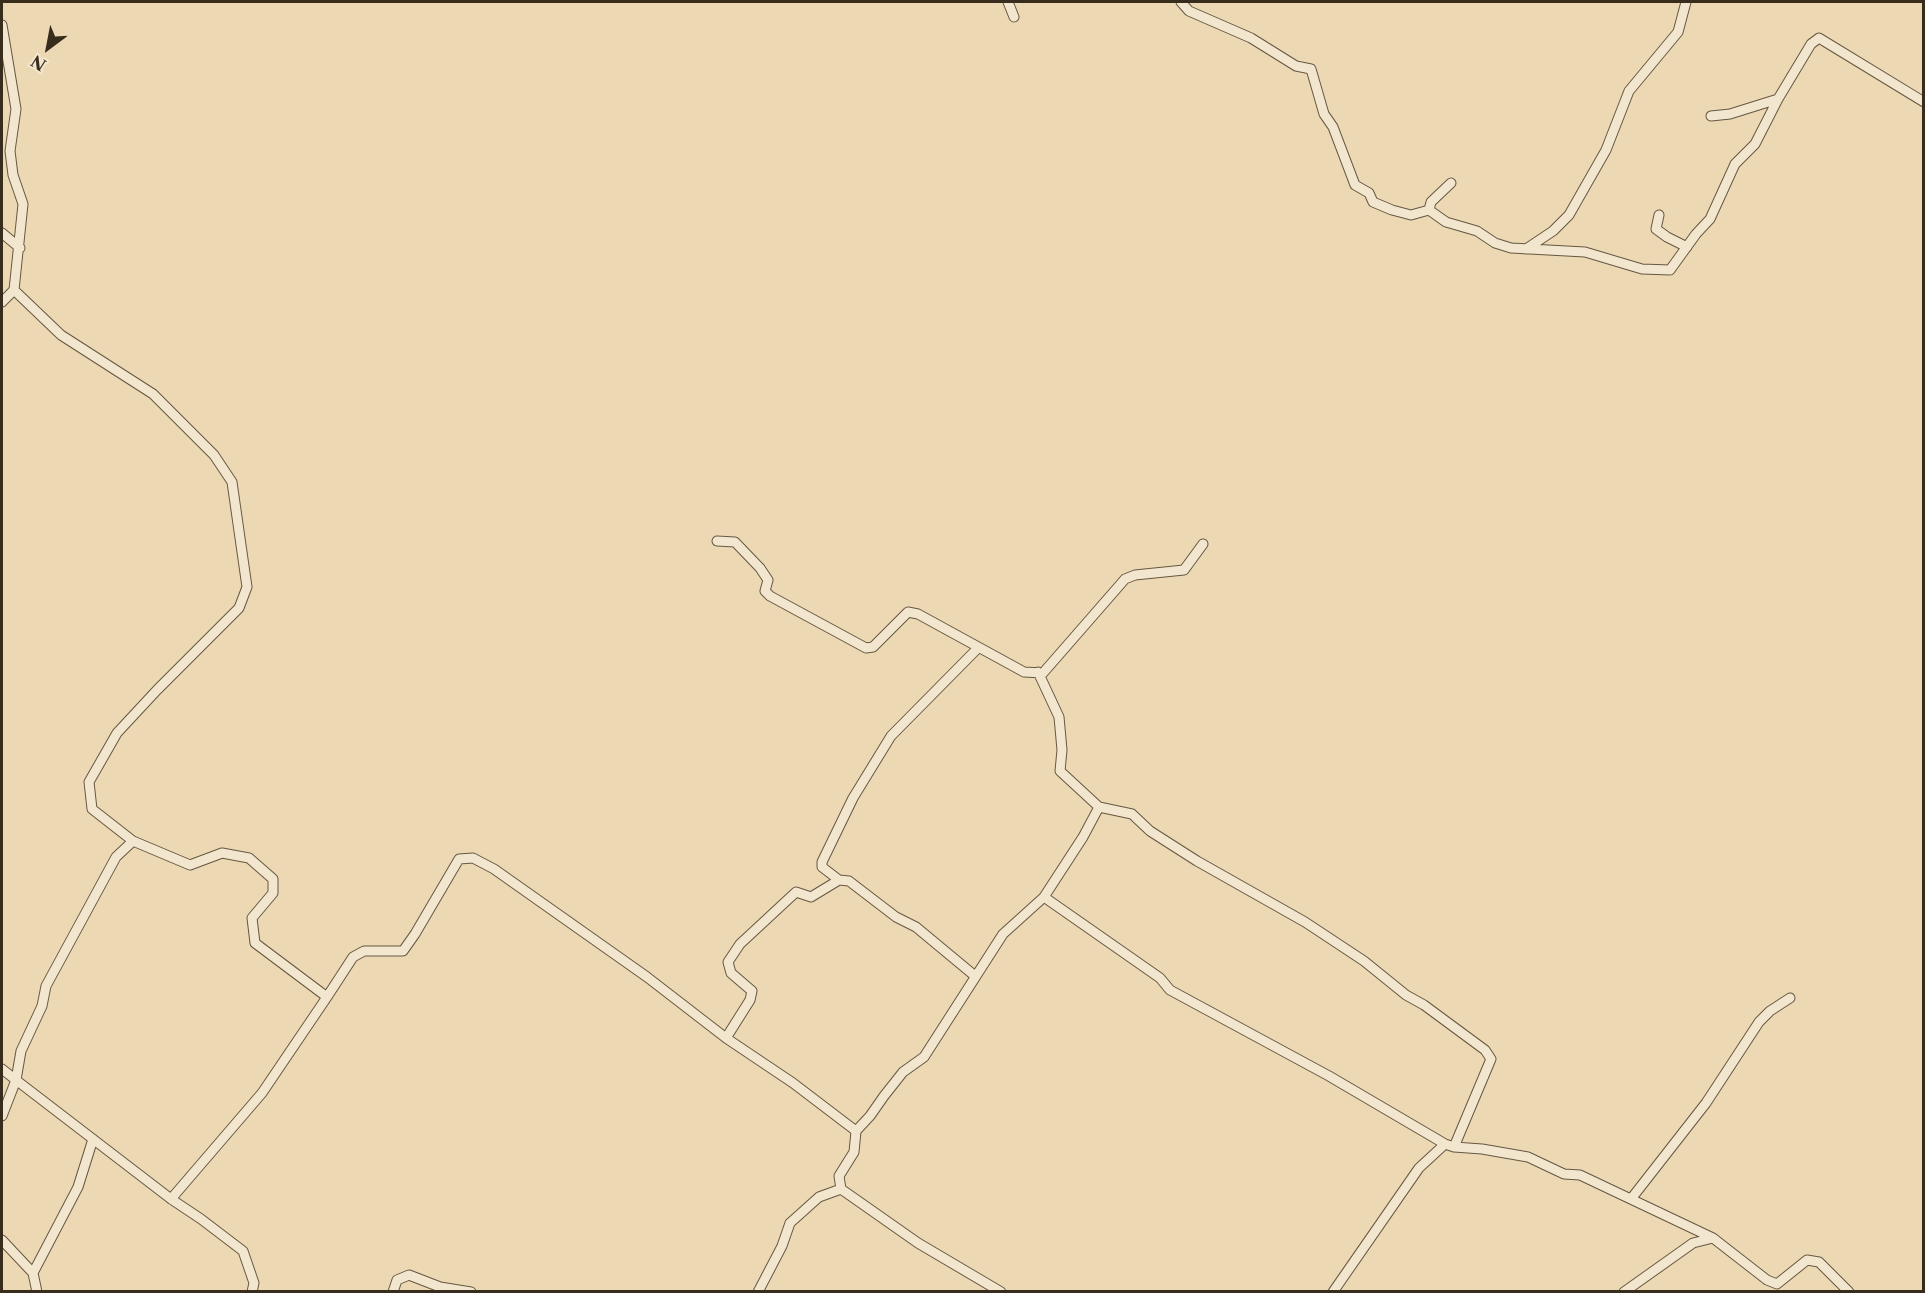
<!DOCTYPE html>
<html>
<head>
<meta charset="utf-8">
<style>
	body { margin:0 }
	#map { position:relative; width:1925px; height:1293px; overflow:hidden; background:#ecd8b3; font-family:"Libre Caslon Text",serif }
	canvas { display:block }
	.frame { position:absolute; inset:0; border:3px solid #382c1c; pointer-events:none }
	.north { position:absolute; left:18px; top:18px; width:60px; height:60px; -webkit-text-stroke:4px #f3e6ce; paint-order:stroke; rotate:212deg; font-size:16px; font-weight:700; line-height:24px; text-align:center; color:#382c1c }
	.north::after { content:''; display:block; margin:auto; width:21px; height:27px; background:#382c1c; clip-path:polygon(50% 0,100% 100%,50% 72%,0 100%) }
</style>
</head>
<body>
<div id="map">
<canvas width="1925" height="1293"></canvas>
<div class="frame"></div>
<div class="north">N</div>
</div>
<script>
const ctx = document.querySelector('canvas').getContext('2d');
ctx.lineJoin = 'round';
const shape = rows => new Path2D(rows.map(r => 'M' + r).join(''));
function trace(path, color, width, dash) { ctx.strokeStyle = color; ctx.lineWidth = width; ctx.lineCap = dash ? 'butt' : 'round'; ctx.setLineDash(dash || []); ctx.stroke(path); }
const minor = shape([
	[1008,2,1014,17],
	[1181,2,1189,11,1251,38,1296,66,1311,69,1324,114,1333,127,1355,185,1369,193,1373,202,1392,210,1411,215,1429,210],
	[2,25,16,109,10,151,13,175,23,204,14,290,2,302],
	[1711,116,1730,114,1778,99],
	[1429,210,1446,222,1477,231,1495,243,1511,248,1585,252,1642,269,1670,270,1696,234,1710,219,1735,164,1755,144,1778,99,1811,44,1819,38,1924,102],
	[1429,210,1431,202,1451,183],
	[1659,215,1656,229,1667,237,1687,247],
	[2,233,20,248],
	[1526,249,1553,231,1569,215,1606,150,1629,91,1678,32,1686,2],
	[14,290,61,335,153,394,214,455,232,482,247,587,239,608,157,690,117,733,89,782,92,809,133,841,190,865,222,853,249,858,273,879,273,893,252,918,255,943,327,997,353,957,364,951,403,951,415,934,459,859,473,858,494,869,647,977,726,1038,793,1083,856,1131,854,1152,839,1176,841,1189,918,1243,1001,1292],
	[717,541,735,542,760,568,768,580,765,591,770,596,866,648,873,647,908,612,918,614,1024,672,1043,673,1125,579,1135,575,1184,570,1203,544],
	[1038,672,1059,717,1062,750,1060,771,1099,807,1132,814,1150,831,1197,861,1305,922,1364,961,1406,995,1424,1005,1485,1050,1491,1059,1454,1147],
	[133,841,116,857,46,986,42,1006,21,1051,16,1080,171,1199,201,1219,243,1251,254,1283,252,1292],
	[839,880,822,867,822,862,853,798,891,736,978,648],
	[1044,897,1160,978,1170,990,1329,1076,1445,1144],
	[726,1038,750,1000,752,991,731,973,728,962,740,944,796,892,811,897,839,880,849,881,896,917,916,927,975,976],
	[2,1069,16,1080,2,1116],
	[856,1131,870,1116,884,1096,903,1072,924,1057,1003,934,1044,897,1083,837,1099,807],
	[171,1199,262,1093,327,997],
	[1631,1199,1706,1103,1759,1022,1770,1011,1790,998],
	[2,1240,33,1273],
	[37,1292,33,1273,78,1187,93,1139],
	[393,1292,397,1280,409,1275,440,1287,471,1292],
	[758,1292,782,1246,790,1223,819,1197,841,1189],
	[1333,1292,1419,1168,1445,1144,1454,1147,1482,1149,1528,1157,1564,1174,1580,1175,1713,1238,1767,1280,1777,1284,1807,1260,1819,1262,1849,1292],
	[1624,1292,1693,1243,1713,1238]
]);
trace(minor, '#655742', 11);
trace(minor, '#f3e6ce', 9);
</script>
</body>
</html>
